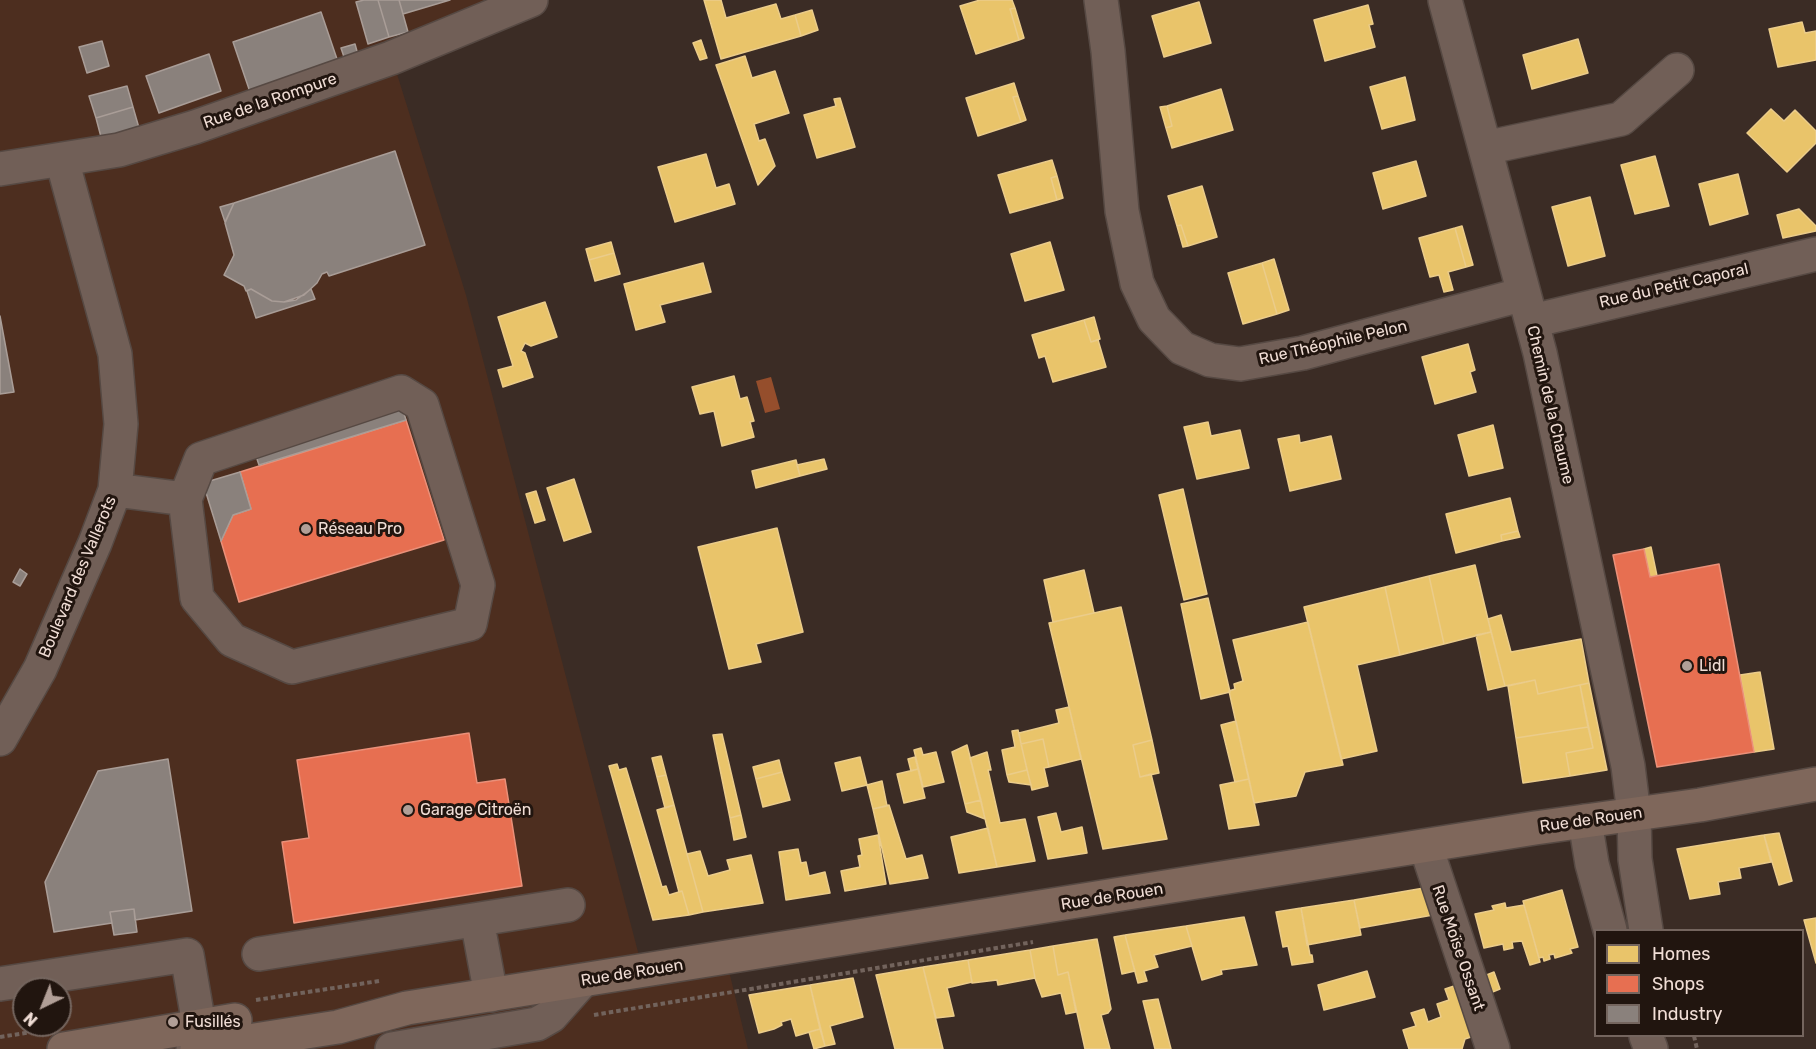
<!DOCTYPE html>
<html>
<head>
<meta charset="utf-8">
<style>
	body { margin:0 }
	#map { position:relative; width:1816px; height:1049px; overflow:hidden; background:#3b2c25; font-family:Rubik,sans-serif }
	canvas { display:block }
	.legend { position:absolute; left:1594px; top:929px; width:210px; height:108px; box-sizing:border-box; background:#21150f; border:2px solid #74655e; margin:0; padding:8px 10px; list-style:none; font-size:18px; color:#f0ddd5 }
	.legend li { display:flex; align-items:center; gap:12px; height:30px }
	.legend b { width:30px; border:2px solid #74655e }
	.north { position:absolute; left:12px; top:977px; width:60px; height:60px; box-sizing:border-box; background:#21150f; border:2px solid #74655e; border-radius:50%; rotate:223deg; font-size:16px; font-weight:700; line-height:24px; text-align:center; color:#f0ddd5 }
	.north::after { content:''; display:block; margin:auto; width:21px; height:27px; background:#b19f97; clip-path:polygon(50% 0,100% 100%,50% 72%,0 100%) }
</style>
</head>
<body>
<div id="map">
<canvas width="1816" height="1049"></canvas>
<ul class="legend">
<li><b style="height:16px;background:#e9c46a"></b>Homes</li>
<li><b style="height:16px;background:#e76f51"></b>Shops</li>
<li><b style="height:16px;background:#8a817c"></b>Industry</li>
</ul>
<div class="north">N</div>
</div>
<script>
const ctx = document.querySelector('canvas').getContext('2d');
ctx.lineJoin = 'round';
function fill(path, color) { ctx.fillStyle = color; ctx.fill(path, 'evenodd'); }
const shape = rows => new Path2D(rows.map(r => 'M' + r).join(''));
function trace(path, color, width, dash) { ctx.strokeStyle = color; ctx.lineWidth = width; ctx.lineCap = dash ? 'butt' : 'round'; ctx.setLineDash(dash || []); ctx.stroke(path); }
function drawText(font, color, halo, rows, align = 'center') {
  ctx.font = font + ' Rubik,sans-serif'; ctx.lineWidth = 6; ctx.setLineDash([]); ctx.textBaseline = 'middle'; ctx.strokeStyle = halo; ctx.fillStyle = color; for (const [text, x, y, turn = 0] of rows) {
    ctx.save(); ctx.translate(x, y); ctx.rotate((+turn || 0) * Math.PI / 180); ctx.textAlign = isNaN(turn) ? turn : align; if (halo) ctx.strokeText(text, 0, 0); ctx.fillText(text, 0, 0); ctx.restore();
  }
}
const built = shape([
	[0,0,531,0,392,58,466,295,643,971,726,959,748,1049,0,1049],
	[24,989,60,989,60,1025,24,1025]
]);
const water = shape([
	[771,377,780,409,765,413,756,381]
]);
const homes = shape([
	[704,0,721,0,726,18,776,4,781,19,795,15,801,36,721,59,704,0],
	[980,0,1012,0,1015,8,1010,9,1019,40,976,54,960,6,980,0],
	[1199,2,1211,43,1164,57,1152,16,1199,2],
	[1368,5,1373,24,1369,25,1375,47,1325,61,1314,20,1368,5],
	[1015,8,1024,38,1019,40,1010,9,1015,8],
	[812,10,818,30,801,36,795,15,812,10],
	[1802,22,1805,33,1816,31,1816,60,1778,67,1769,29,1802,22],
	[1578,39,1588,73,1532,89,1523,55,1578,39],
	[701,40,707,58,700,60,693,43,701,40],
	[745,56,752,78,775,71,789,113,754,124,759,141,765,139,775,166,758,185,716,65,745,56],
	[1405,77,1415,120,1382,129,1370,87,1405,77],
	[1014,83,1018,96,1013,97,1021,122,978,136,966,98,1014,83],
	[1221,89,1233,130,1172,148,1166,128,1172,126,1167,106,1221,89],
	[1018,96,1026,120,1021,122,1013,97,1018,96],
	[840,98,855,147,817,158,804,115,836,106,834,99,840,98],
	[1167,106,1172,126,1166,128,1160,107,1167,106],
	[1771,109,1784,121,1795,110,1816,131,1816,143,1787,172,1747,133,1771,109],
	[706,154,716,188,729,184,735,204,675,222,658,167,706,154],
	[1655,156,1669,206,1635,214,1621,165,1655,156],
	[1052,160,1057,176,1051,178,1057,200,1010,213,998,175,1052,160],
	[1416,161,1426,196,1383,209,1373,173,1416,161],
	[1738,174,1748,214,1710,225,1699,184,1738,174],
	[1057,176,1063,198,1057,200,1051,178,1057,176],
	[1202,186,1217,237,1188,246,1181,225,1177,226,1168,196,1202,186],
	[1590,197,1605,256,1568,266,1552,207,1590,197],
	[1799,209,1816,226,1816,231,1783,238,1777,215,1799,209],
	[1181,225,1188,246,1183,247,1177,226,1181,225],
	[1462,226,1473,265,1466,267,1455,228,1462,226],
	[1455,228,1466,267,1448,272,1453,290,1444,292,1439,275,1430,277,1419,238,1455,228],
	[611,242,614,253,589,260,586,249,611,242],
	[1050,242,1064,290,1025,301,1011,254,1050,242],
	[614,253,620,274,595,281,589,260,614,253],
	[1274,259,1289,310,1277,314,1262,263,1274,259],
	[703,263,711,292,660,305,665,322,636,330,624,284,703,263],
	[1262,263,1277,314,1243,324,1228,273,1262,263],
	[545,302,557,337,531,346,525,343,521,351,525,353,533,377,503,387,498,370,513,366,498,317,545,302],
	[1094,317,1100,339,1091,342,1084,320,1094,317],
	[1084,320,1091,342,1098,340,1106,367,1053,382,1045,356,1039,358,1032,335,1084,320],
	[1468,344,1475,370,1470,372,1476,392,1435,404,1422,357,1468,344],
	[734,376,740,399,747,397,754,421,750,422,754,437,722,446,714,411,700,414,692,387,734,376],
	[1208,422,1211,436,1240,430,1249,468,1197,479,1184,427,1208,422],
	[1493,425,1503,468,1469,476,1458,435,1493,425],
	[1299,435,1300,443,1331,436,1341,479,1290,491,1278,439,1299,435],
	[824,459,827,469,800,476,797,465,824,459],
	[796,460,800,476,756,488,752,471,796,460],
	[574,479,591,532,564,541,547,488,574,479],
	[1183,489,1207,594,1184,600,1159,495,1183,489],
	[536,491,545,520,535,523,526,494,536,491],
	[1510,498,1518,531,1501,535,1502,541,1456,553,1446,514,1510,498],
	[777,528,803,632,756,644,761,662,729,669,698,547,777,528],
	[1518,531,1520,537,1502,541,1501,535,1518,531],
	[1651,547,1657,576,1650,577,1644,549,1651,547],
	[1475,565,1491,632,1444,644,1429,576,1475,565],
	[1084,570,1094,613,1053,622,1044,580,1084,570],
	[1429,576,1444,644,1400,655,1385,587,1429,576],
	[1385,587,1400,655,1357,665,1377,751,1341,759,1304,607,1385,587],
	[1208,598,1230,692,1201,699,1181,604,1208,598],
	[1121,607,1152,740,1133,745,1140,777,1151,774,1167,839,1103,849,1049,623,1121,607],
	[1501,615,1511,652,1581,639,1589,683,1538,694,1535,680,1505,686,1488,619,1501,615],
	[1308,622,1343,765,1305,772,1296,796,1254,803,1229,691,1235,689,1234,684,1243,681,1233,640,1308,622],
	[1491,632,1505,686,1488,690,1476,635,1491,632],
	[1760,672,1774,749,1754,752,1740,675,1760,672],
	[1535,680,1538,694,1580,685,1588,727,1516,738,1508,686,1535,680],
	[1589,683,1607,770,1570,776,1566,753,1593,748,1580,685,1589,683],
	[1069,707,1081,759,1049,767,1043,739,1021,744,1019,733,1059,723,1056,710,1069,707],
	[1236,721,1249,779,1235,782,1221,725,1236,721],
	[1588,727,1593,748,1566,753,1570,776,1523,783,1516,738,1588,727],
	[1018,730,1027,770,1007,775,1002,750,1015,747,1012,731,1018,730],
	[722,734,741,815,730,818,713,735,722,734],
	[1043,739,1049,767,1044,768,1048,786,1032,790,1021,744,1043,739],
	[1152,740,1159,773,1140,777,1133,745,1152,740],
	[967,745,981,800,965,804,952,752,967,745],
	[921,748,923,755,936,752,944,782,923,787,914,750,921,748],
	[987,752,991,770,988,770,1000,823,1025,819,1035,861,997,867,970,758,987,752],
	[661,756,666,775,657,777,652,758,661,756],
	[860,757,867,785,842,791,835,763,860,757],
	[915,757,918,769,911,771,908,759,915,757],
	[779,760,782,772,756,779,753,767,779,760],
	[617,764,619,770,626,768,662,887,666,886,669,895,682,891,689,915,653,920,609,766,617,764],
	[918,769,925,798,904,803,897,774,918,769],
	[1027,770,1031,785,1009,782,1007,775,1027,770],
	[782,772,790,800,763,807,756,779,782,772],
	[666,775,674,805,665,808,657,777,666,775],
	[1249,779,1259,825,1229,829,1220,785,1249,779],
	[882,781,887,806,873,809,867,785,882,781],
	[981,800,985,819,967,812,965,804,981,800],
	[674,805,687,854,703,912,689,915,682,891,679,892,657,810,674,805],
	[889,805,906,859,922,855,928,878,890,884,873,809,889,805],
	[1056,813,1061,832,1082,827,1087,853,1048,859,1038,817,1056,813],
	[741,815,746,837,734,840,730,818,741,815],
	[988,828,997,867,959,873,951,837,988,828],
	[1779,833,1792,881,1779,885,1764,835,1779,833],
	[878,835,886,884,845,891,841,871,860,867,858,856,862,855,859,839,878,835],
	[1764,835,1771,862,1739,868,1741,878,1718,882,1720,894,1690,899,1677,849,1764,835],
	[798,849,801,863,806,862,809,876,825,872,830,893,786,900,779,852,798,849],
	[700,851,708,876,730,870,727,860,751,855,763,903,703,912,687,854,700,851],
	[1424,888,1433,915,1360,928,1354,900,1424,888],
	[1562,890,1578,947,1570,949,1572,953,1555,958,1554,954,1549,955,1550,959,1544,961,1543,957,1539,958,1523,901,1562,890],
	[1354,900,1361,935,1307,945,1301,908,1354,900],
	[1505,903,1506,908,1524,905,1540,962,1530,965,1522,941,1512,942,1513,948,1504,950,1503,944,1484,948,1475,914,1494,910,1492,906,1505,903],
	[1301,908,1310,955,1312,955,1313,962,1292,965,1288,946,1283,947,1276,912,1301,908],
	[1244,917,1257,965,1221,970,1222,974,1202,980,1186,926,1244,917],
	[1816,918,1816,963,1804,920,1816,918],
	[1186,926,1192,946,1154,955,1158,967,1144,971,1147,981,1138,983,1125,935,1186,926],
	[1125,935,1135,971,1122,974,1114,937,1125,935],
	[1097,939,1111,1009,1108,1013,1101,1015,1110,1049,1085,1049,1068,972,1058,975,1053,946,1097,939],
	[1053,946,1058,975,1068,972,1076,1012,1066,1014,1061,993,1042,997,1035,978,1030,950,1053,946],
	[1030,950,1035,978,998,985,997,980,972,983,968,960,1030,950],
	[968,960,972,982,947,988,954,1016,936,1018,923,967,968,960],
	[923,967,943,1049,895,1049,876,975,923,967],
	[1367,971,1375,997,1324,1010,1318,985,1367,971],
	[1494,972,1500,989,1490,993,1484,976,1494,972],
	[853,978,863,1017,830,1026,835,1044,825,1046,810,985,853,978],
	[810,985,820,1029,796,1036,791,1019,781,1022,782,1025,774,1029,759,1033,749,995,810,985],
	[1457,985,1474,1036,1465,1039,1462,1049,1409,1049,1403,1030,1416,1026,1411,1013,1424,1009,1428,1022,1441,1017,1437,1004,1449,1000,1445,989,1457,985],
	[1158,999,1171,1049,1155,1049,1143,1001,1158,999],
	[820,1029,825,1046,814,1049,809,1032,820,1029]
]);
const shops = shape([
	[406,420,444,540,239,602,221,541,233,515,251,509,240,472,406,420],
	[1644,549,1650,577,1719,564,1754,752,1657,767,1613,555,1644,549],
	[469,733,477,783,505,779,522,886,294,923,282,842,309,838,297,760,469,733]
]);
const industry = shape([
	[364,0,378,0,389,37,368,44,356,2,364,0],
	[378,0,399,0,408,32,389,37,378,0],
	[399,0,450,0,403,14,399,0],
	[321,12,338,62,250,92,233,42,321,12],
	[102,41,109,66,87,73,79,47,102,41],
	[355,44,358,55,345,60,341,48,355,44],
	[209,54,221,91,159,113,146,76,209,54],
	[127,86,133,107,96,118,89,96,127,86],
	[133,107,139,128,101,137,96,118,133,107],
	[395,151,425,245,329,276,327,272,322,274,317,283,304,295,284,302,272,301,251,289,246,291,244,286,224,275,234,255,225,223,234,203,395,151],
	[234,203,225,222,220,207,234,203],
	[251,289,272,301,284,302,296,300,311,289,315,299,256,318,247,291,251,289],
	[0,316,14,392,0,394,0,316],
	[402,407,406,420,259,465,255,453,402,407],
	[240,472,251,509,233,515,221,541,203,483,240,472],
	[20,569,27,574,20,586,13,582,20,569],
	[168,759,192,911,135,920,134,909,110,912,112,923,54,932,45,882,98,771,168,759],
	[134,909,137,932,114,935,110,912,134,909]
]);
const path = shape([
	[256,1000,379,981],
	[594,1015,1033,942],
	[1694,1036,1697,1049],
	[0,1037,38,1031]
]);
const minor = shape([
	[1101,0,1108,51,1122,211,1137,283,1154,319,1182,348,1210,360,1240,364,1303,353,1524,294],
	[1445,0,1540,353,1628,766,1634,814,1635,859,1646,930],
	[1486,151,1499,145,1621,119,1677,70],
	[0,169,119,150,195,127,391,58,531,0],
	[1532,321,1816,254],
	[401,392,422,405,478,585,470,624,292,667,232,640,197,598,185,499,201,459,401,392],
	[115,490,185,499],
	[0,739,40,669,95,543,115,490,121,424,115,354,62,160],
	[1585,821,1592,864,1610,930],
	[1426,847,1493,1049],
	[477,920,491,995],
	[259,954,568,905],
	[0,984,187,955,199,1025,193,1049],
	[1646,1036,1651,1049],
	[392,1049,537,1024,551,1016,582,981]
]);
const major = shape([
	[64,1049,235,1020],
	[197,1049,338,1027,407,1008,1535,828,1700,805,1816,784]
]);
const markers = [
	[306,529,6,"#b19f97"],
	[1687,666,6,"#b19f97"],
	[408,810,6,"#b19f97"],
	[173,1022,6,"#b19f97"]
];
const streetNames = [
	["Rue de la Rompure",270,101,-19],
	["Rue du Petit Caporal",1674,286,-13],
	["Rue Théophile Pelon",1333,343,-13],
	["Chemin de la Chaume",1550,405,77],
	["Boulevard des Vallerots",78,577,-67],
	["Rue de Rouen",1591,820,-8],
	["Rue de Rouen",1112,897,-9],
	["Rue Moïse Ossant",1458,948,71],
	["Rue de Rouen",632,973,-9]
];
const poiNames = [
	["Réseau Pro",318,529],
	["Lidl",1699,666],
	["Garage Citroën",420,810],
	["Fusillés",185,1022]
];
fill(built, '#4d2e1f');
fill(water, '#954e2c');
fill(homes, '#e9c46a');
trace(homes, '#ebcc8a', 1.5);
fill(shops, '#e76f51');
trace(shops, '#ea9079', 1.5);
fill(industry, '#8a817c');
trace(industry, '#a99d97', 1.5);
trace(minor, '#564943', 36);
trace(major, '#564943', 36);
trace(path, '#72635c', 4, [4.5, 3]);
trace(minor, '#715f57', 33);
trace(major, '#7f675b', 33);
for (const [x, y, r, color] of markers) { const dot = new Path2D(); dot.arc(x, y, r, 0, 2 * Math.PI); ctx.fillStyle = color; ctx.fill(dot); trace(dot, '#21150f', 2); }
drawText('16px', '#f0ddd5', '#21150f', streetNames);
drawText('16px', '#f0ddd5', '#21150f', poiNames, 'left');
</script>
</body>
</html>
